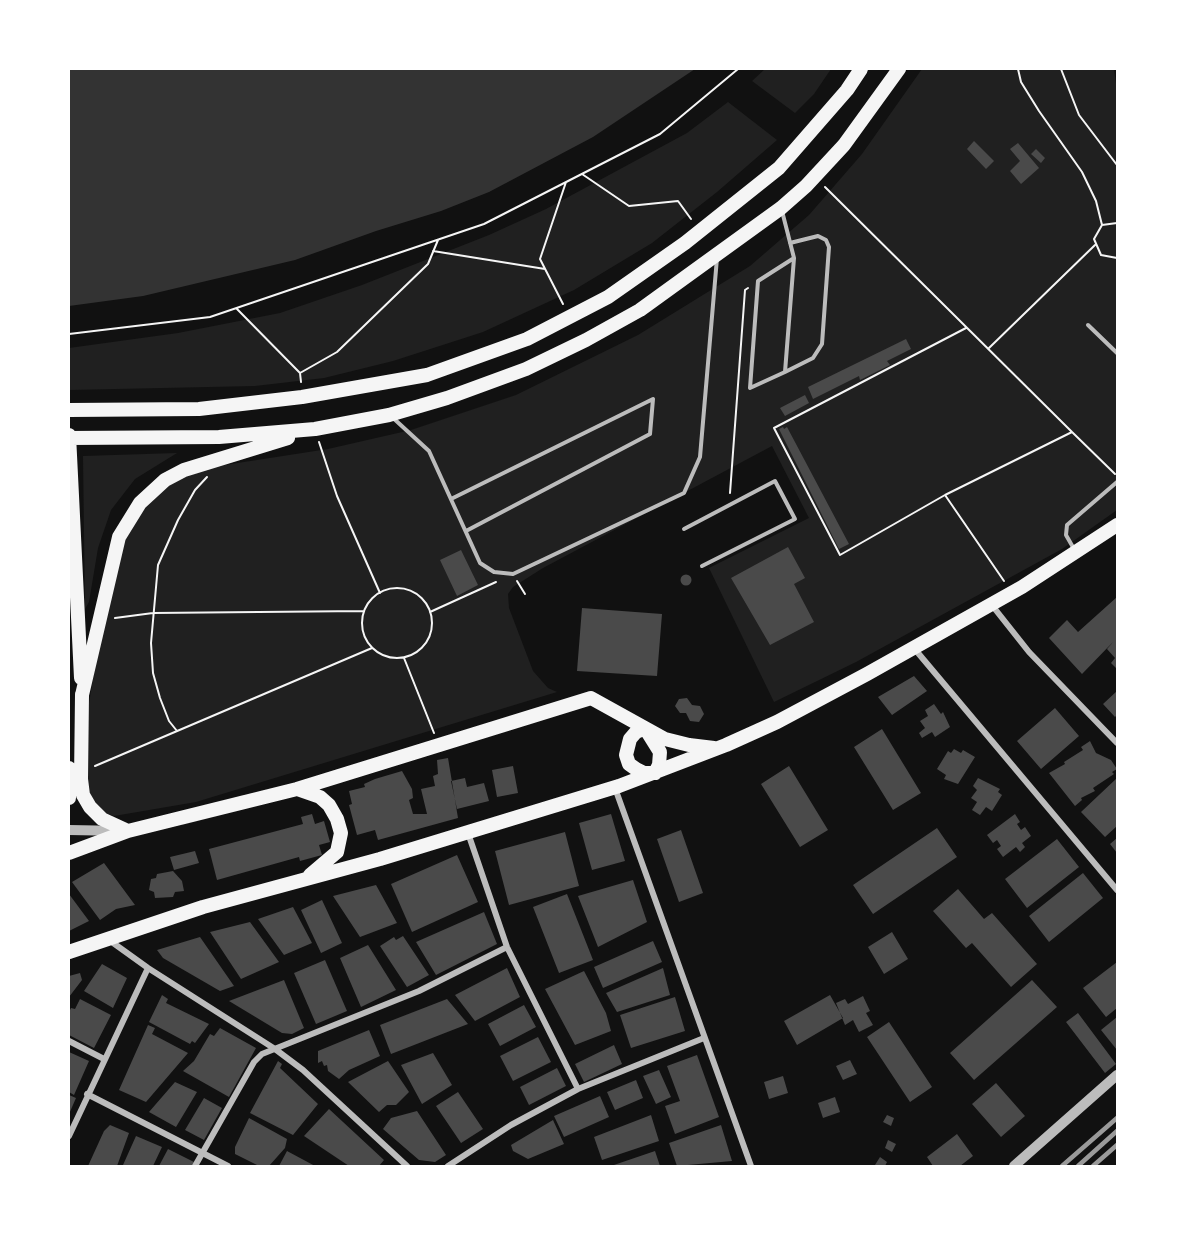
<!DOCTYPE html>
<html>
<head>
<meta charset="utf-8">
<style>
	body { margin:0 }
	#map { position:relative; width:1186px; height:1235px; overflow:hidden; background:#111; font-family:Bitter,serif }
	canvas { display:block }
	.frame { position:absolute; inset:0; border:70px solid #fff; pointer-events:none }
</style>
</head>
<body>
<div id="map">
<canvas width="1186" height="1235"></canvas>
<div class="frame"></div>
</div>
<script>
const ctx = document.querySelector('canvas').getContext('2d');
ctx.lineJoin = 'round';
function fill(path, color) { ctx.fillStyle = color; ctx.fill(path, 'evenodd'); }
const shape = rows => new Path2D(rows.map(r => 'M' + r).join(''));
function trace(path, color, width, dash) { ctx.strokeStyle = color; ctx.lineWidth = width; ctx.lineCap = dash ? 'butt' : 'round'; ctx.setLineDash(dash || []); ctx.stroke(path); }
const green = shape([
	[765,69,831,69,814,94,795,113,752,81],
	[922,69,1114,69,1117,91,1117,510,1062,549,856,662,774,702,709,568,809,518,772,446,543,568,513,587,508,594,509,608,533,671,548,688,557,692,196,802,114,816,105,813,87,798,82,745,98,649,129,520,186,471,328,449,411,430,516,395,638,335,750,266,809,215,862,154],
	[728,102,777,140,717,192,652,243,574,290,483,332,393,361,324,378,255,386,69,390,69,348,178,333,280,313,362,285,489,235,546,209,687,133],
	[177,453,135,479,111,510,98,548,89,602,85,609,83,456]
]);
const water = shape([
	[69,69,695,69,593,137,489,192,441,211,376,231,295,260,143,296,69,306]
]);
const building = shape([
	[974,141,994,161,986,169,967,149],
	[1018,143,1039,168,1021,184,1010,171,1020,161,1010,149],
	[1036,149,1045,158,1041,163,1031,154],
	[906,339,911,349,887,361,890,365,860,380,859,376,813,399,808,387],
	[805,395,809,403,785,416,780,408],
	[783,427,784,429,787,427,849,544,839,549,779,429],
	[788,547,805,578,794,584,814,622,770,645,731,578],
	[461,550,478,585,457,596,440,560],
	'680.5 580a5.5 5.5 0 1 1 11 0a5.5 5.5 0 1 1-11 0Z',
	[1117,597,1117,669,1111,663,1115,658,1107,649,1113,642,1082,674,1049,638,1067,620,1078,632],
	[582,608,662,614,657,676,577,671],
	[914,676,927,691,892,715,878,697],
	[1117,691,1117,715,1115,717,1103,704],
	[687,698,692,705,700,706,704,714,699,722,690,721,686,713,680,713,675,706,679,699],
	[934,704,941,714,943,712,950,727,935,737,932,732,922,738,919,733,925,728,920,721,928,716,925,710],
	[1055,708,1079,736,1041,769,1017,741],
	[882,729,921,793,893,810,854,747],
	[1090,741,1096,753,1111,760,1117,769,1112,772,1114,774,1093,788,1095,791,1081,798,1082,800,1075,806,1049,773,1065,764,1064,762,1083,750,1081,747],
	[954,749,961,753,963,750,975,757,958,784,944,779,946,775,937,769,948,751,951,753],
	[448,758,458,818,378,840,375,830,357,835,349,805,352,804,349,791,365,787,364,784,375,779,402,771,412,789,413,798,409,800,413,814,427,814,421,789,435,786,433,776,438,774,437,760],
	[513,766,518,793,497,797,492,770],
	[789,766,828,830,800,847,761,784],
	[465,778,467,787,484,783,489,801,457,809,451,781],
	[978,778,1000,789,998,792,1002,795,992,811,986,807,980,815,972,810,977,802,971,798,977,790,973,786],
	[1117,778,1117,826,1105,837,1081,812],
	[312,814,315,824,324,821,330,842,319,845,322,855,300,861,299,857,217,880,209,849,303,824,301,817],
	[611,814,625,861,592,870,579,823],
	[1015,814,1020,822,1017,824,1021,830,1025,827,1031,836,1022,843,1025,847,1020,852,1016,847,1003,857,997,849,1001,846,997,840,993,843,987,835],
	[937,828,957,857,873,914,853,885],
	[681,830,703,893,679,902,657,839],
	[565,832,579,886,509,905,495,851],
	[1117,838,1117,853,1110,844],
	[1057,839,1079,867,1027,908,1005,879],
	[195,851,199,863,174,870,170,857],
	[457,855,478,902,412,932,391,884],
	[104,863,135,905,116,909,100,920,72,882],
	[173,871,182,881,184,891,175,892,173,897,155,898,154,892,149,890,151,879,156,878,157,874],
	[1083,873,1103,898,1049,942,1029,916],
	[633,880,647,922,598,947,578,896],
	[376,885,397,923,360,937,333,896],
	[958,889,984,919,992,913,1037,964,1011,987,972,943,966,948,933,911],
	[69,894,89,921,69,931],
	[567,894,593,960,559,973,533,907],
	[322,900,342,943,321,953,301,910],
	[293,907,312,943,284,955,258,919],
	[484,912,497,944,436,975,416,942],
	[250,922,279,962,241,979,210,932],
	[892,932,908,959,884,974,868,947],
	[403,936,429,975,407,987,380,946,394,937,396,940],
	[200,937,234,986,220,991,163,958,157,950],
	[653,941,662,962,603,988,594,967],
	[368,945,396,990,361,1007,340,958],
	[325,960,347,1011,316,1024,294,973],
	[1117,962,1117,1008,1106,1017,1083,988],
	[102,964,127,978,113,1008,84,991],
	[507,968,520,997,475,1021,455,995],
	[663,968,670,995,617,1012,606,993],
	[584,971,606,1013,611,1031,575,1045,545,989],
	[80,973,82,980,69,997,69,976],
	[284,980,304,1028,292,1034,282,1033,229,1001],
	[1032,980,1057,1007,974,1080,950,1053],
	[162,995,168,999,166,1003,209,1024,195,1043,192,1041,190,1044,149,1022],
	[830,995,843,1018,797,1045,784,1021],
	[863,996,870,1011,866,1013,873,1025,859,1032,853,1020,845,1025,836,1003,845,999,848,1004],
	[675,997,685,1031,631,1048,620,1015],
	[80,999,111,1015,94,1048,69,1035,69,1012,71,1008,75,1009],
	[447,999,468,1024,391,1054,380,1025],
	[524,1005,536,1027,500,1046,488,1024],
	[1078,1013,1116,1064,1105,1073,1066,1022],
	[1117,1017,1117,1050,1101,1030],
	[889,1022,932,1087,910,1102,867,1037],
	[148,1025,155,1028,152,1034,188,1053,146,1102,119,1090],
	[220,1028,256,1048,229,1097,183,1071,194,1061,210,1034,214,1036],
	[369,1030,380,1056,349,1070,339,1079,328,1071,327,1065,324,1066,322,1061,318,1063,318,1051],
	[538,1037,551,1062,513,1081,500,1056],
	[614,1045,622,1064,584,1082,575,1064],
	[69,1052,89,1061,74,1095,69,1092],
	[433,1053,452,1085,422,1104,401,1065],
	[697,1055,719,1117,675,1134,665,1106,680,1101,667,1066],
	[850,1060,857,1074,843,1080,836,1066],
	[278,1061,282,1064,280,1068,318,1104,293,1135,250,1113],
	[388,1061,409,1092,396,1105,387,1105,379,1112,348,1082],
	[557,1068,566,1086,529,1105,520,1087],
	[659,1070,671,1097,656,1104,643,1076],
	[783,1076,788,1093,769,1099,764,1082],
	[636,1080,643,1098,615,1110,607,1092],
	[175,1082,197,1092,176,1127,149,1112],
	[996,1083,1025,1116,1001,1137,972,1104],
	[458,1092,483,1129,461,1143,436,1106],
	[69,1095,76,1098,69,1114],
	[600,1096,609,1117,564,1137,554,1116],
	[835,1097,840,1112,823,1118,818,1103],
	[204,1098,222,1108,204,1140,185,1130],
	[329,1109,384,1160,379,1166,349,1166,304,1136],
	[417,1111,446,1155,435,1162,419,1160,383,1129,391,1118],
	[651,1115,659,1141,602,1160,594,1137],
	[887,1115,894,1118,891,1126,883,1122],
	[249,1118,287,1139,285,1148,269,1166,259,1166,235,1154,235,1147],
	[553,1120,564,1144,528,1159,513,1151,511,1145],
	[110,1125,129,1133,117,1166,88,1166,104,1131],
	[721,1125,732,1161,677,1166,669,1143],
	[957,1134,973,1156,960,1166,933,1166,927,1157],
	[136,1136,162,1147,153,1166,123,1165],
	[888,1140,896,1144,892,1152,885,1148],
	[168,1149,194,1162,192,1166,159,1166],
	[287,1151,315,1166,279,1166],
	[655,1151,660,1166,611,1166],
	[880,1157,887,1162,885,1166,875,1165]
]);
const path = shape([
	[1018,69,1021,82,1039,111,1082,172,1096,201,1102,225],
	[1061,69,1079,115,1117,165],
	[582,174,629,206,678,201,691,219],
	[825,187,1072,432,945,495,840,555,774,428,966,328],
	[1117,223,1102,225,1094,239,1101,255,1117,258],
	[433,251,545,269],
	[563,304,540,259,566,182],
	[237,309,300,373],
	[69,334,210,317,484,224,660,134,738,69],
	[989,348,1095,245],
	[301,382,300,373,337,352,428,264,438,240],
	[1072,432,1115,474],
	[319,442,337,496,380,593],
	[730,493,745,290,748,288],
	[945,495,1004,581],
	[517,581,525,594],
	'362 623a35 35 0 1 1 70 0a35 35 0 1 1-70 0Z',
	[430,612,496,582],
	[115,618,153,613,364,611],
	[404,658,434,733],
	[177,731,169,721,160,698,153,673,151,643,158,565,178,520,195,490,207,477],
	[95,766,372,648]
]);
const service = shape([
	[782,211,794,258,785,372,750,388,758,281,794,258],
	[1088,325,1117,353],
	[785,372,813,358,822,344,829,247,826,240,818,236,790,243],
	[392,417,429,451,480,563,494,572,513,574,684,493,700,457,717,258],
	[451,499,653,399,650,434,466,531],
	[684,529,775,481,795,519,702,566],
	[1074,549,1066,535,1067,525,1117,482]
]);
const minor = shape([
	[991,604,1029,652,1117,743],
	[913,647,1117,890],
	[615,788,751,1166],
	[468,833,507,947,578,1089],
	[109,940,148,968,275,1049,303,1070,407,1166],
	[69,1041,104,1059],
	[87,1094,228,1166],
	[69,1136,148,968],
	[195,1166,254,1062,262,1054,419,991,507,947],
	[448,1166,511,1125,578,1089,704,1038]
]);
const tertiary = shape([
	[69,830,124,831],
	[1014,1166,1117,1075]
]);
const primary = shape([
	[82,695,81,779,83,795,90,807,102,819,128,831],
	[645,728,660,752,659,765,655,773,644,773,636,769,629,764,626,755,630,739,636,732,645,728],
	[69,768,69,798],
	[297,789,320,797,329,805,337,819,341,833,337,852,310,875],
	[69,853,128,831,297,789,591,698,665,739,689,745,714,748],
	[69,952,203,907,380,859,619,786,726,745,777,722,867,674,1022,587,1117,525]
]);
const trunk = shape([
	[69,410,199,409,302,397,427,375,527,339,608,297,685,243,779,168,847,90,861,69],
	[69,435,81,678],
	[69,438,219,437,315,429,389,415,447,398,526,369,586,340,640,310,781,208,806,186,844,145,899,69],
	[82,695,119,537,140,503,165,480,184,470,288,438]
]);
const rail = shape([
	[1062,1166,1117,1118],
	[1078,1166,1117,1131],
	[1093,1166,1117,1145]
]);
fill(green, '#202020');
fill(water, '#333');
fill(building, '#4a4a4a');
trace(path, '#f5f5f5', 2);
trace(service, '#bcbcbc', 4);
trace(minor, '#bcbcbc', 6);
trace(tertiary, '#bcbcbc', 10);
trace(primary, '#f5f5f5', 14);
trace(trunk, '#f5f5f5', 14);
trace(rail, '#9a9a9a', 4.5);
</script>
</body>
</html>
